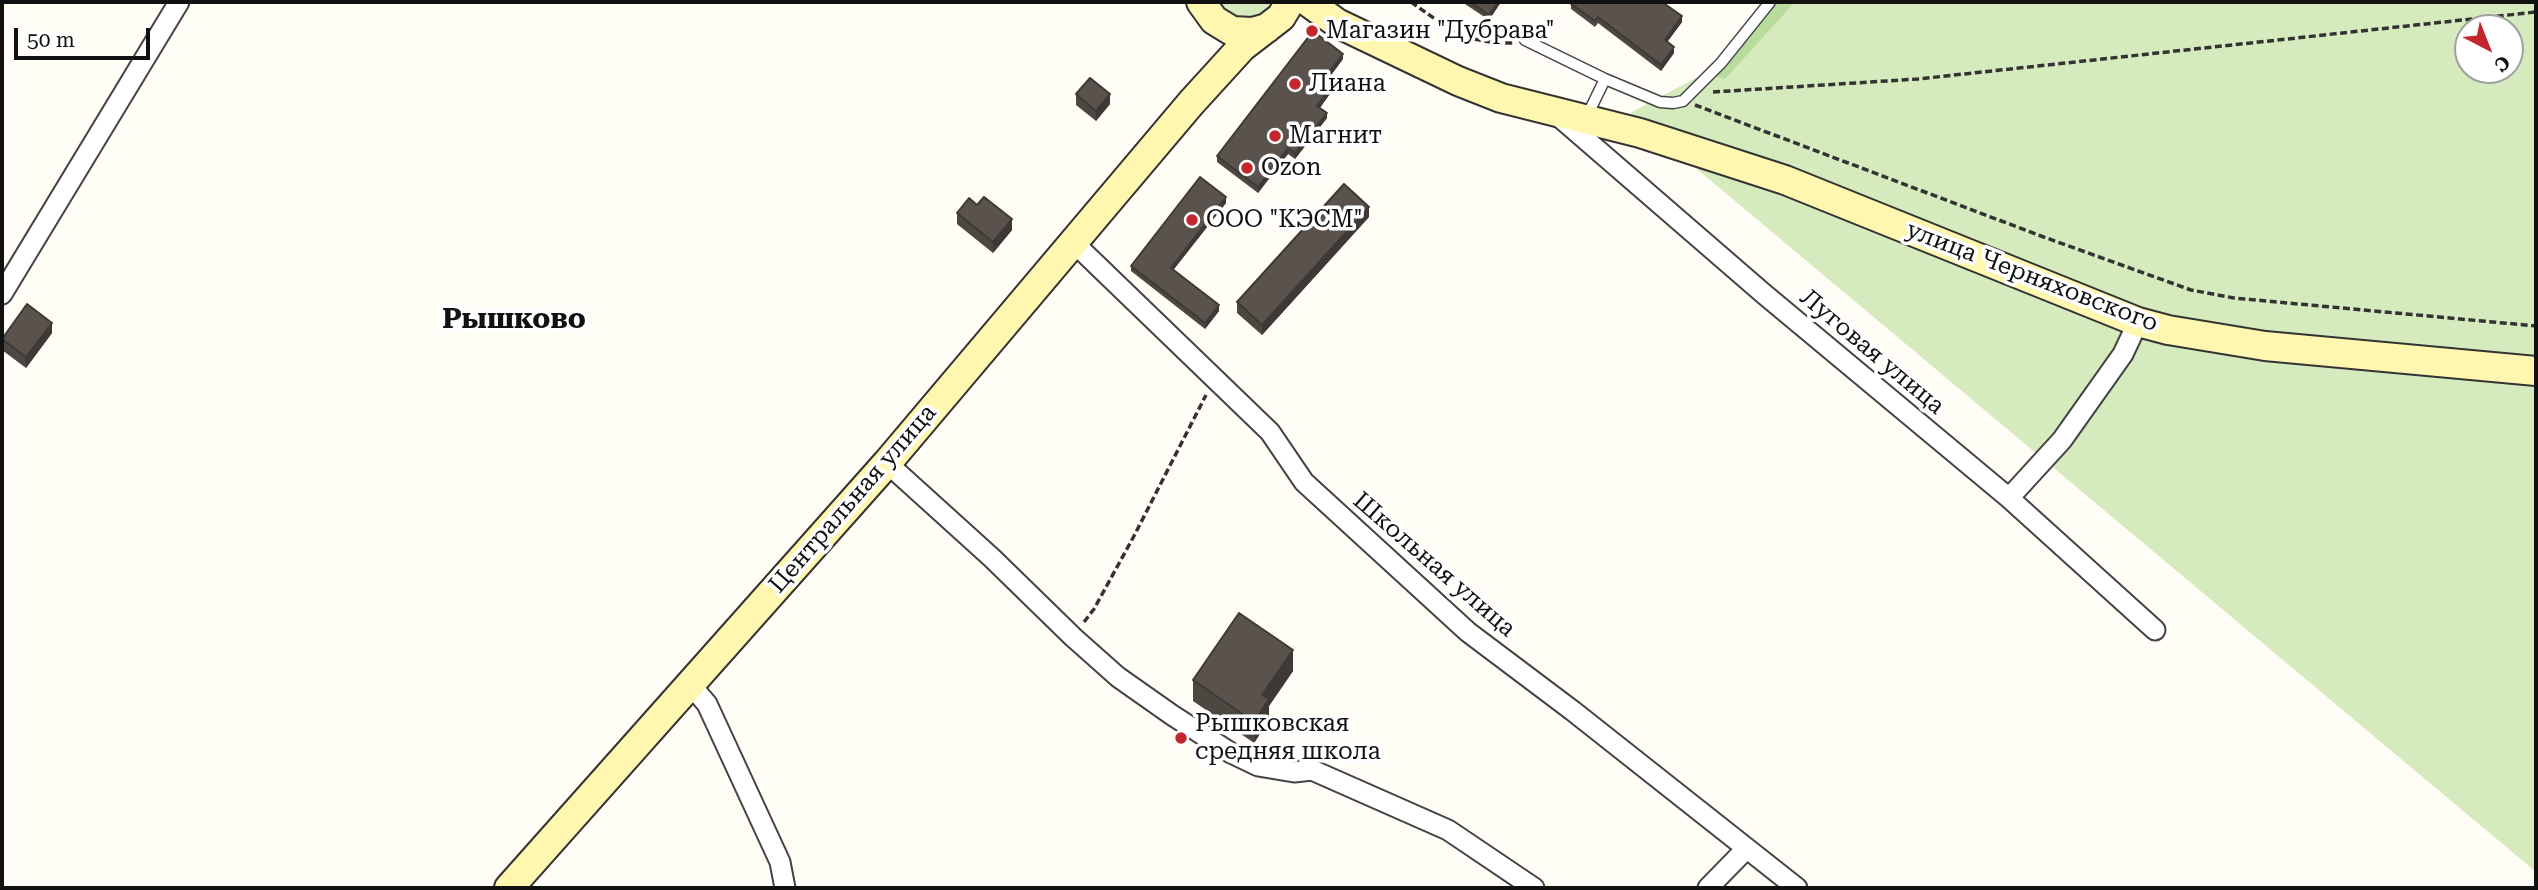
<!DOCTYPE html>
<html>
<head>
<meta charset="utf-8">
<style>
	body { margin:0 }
	#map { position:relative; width:2538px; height:890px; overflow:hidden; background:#fffdf5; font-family:"Roboto Serif",serif }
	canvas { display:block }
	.frame { position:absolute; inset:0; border:4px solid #111; pointer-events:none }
	.north { position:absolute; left:2454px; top:14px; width:70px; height:70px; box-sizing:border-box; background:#fff; border:2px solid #a0a0a0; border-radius:50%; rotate:138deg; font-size:19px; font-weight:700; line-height:28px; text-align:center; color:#111 }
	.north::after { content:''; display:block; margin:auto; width:24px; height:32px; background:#c4262e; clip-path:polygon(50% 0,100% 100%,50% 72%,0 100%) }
	.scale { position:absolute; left:14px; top:28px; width:136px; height:32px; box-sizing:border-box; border:4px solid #111; border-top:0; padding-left:9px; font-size:21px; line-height:24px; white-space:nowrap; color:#111; -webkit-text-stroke:5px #fff; paint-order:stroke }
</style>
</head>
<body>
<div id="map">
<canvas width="2538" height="890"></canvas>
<div class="frame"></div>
<div class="north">С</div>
<div class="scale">50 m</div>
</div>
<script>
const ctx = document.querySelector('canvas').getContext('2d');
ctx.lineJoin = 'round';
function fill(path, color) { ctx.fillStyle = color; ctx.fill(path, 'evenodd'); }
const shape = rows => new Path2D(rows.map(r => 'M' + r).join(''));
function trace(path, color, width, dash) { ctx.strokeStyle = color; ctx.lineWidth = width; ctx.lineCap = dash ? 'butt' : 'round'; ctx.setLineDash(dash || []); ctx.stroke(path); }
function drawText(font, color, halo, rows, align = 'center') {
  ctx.font = font + ' "Roboto Serif",serif'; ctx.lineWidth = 7; ctx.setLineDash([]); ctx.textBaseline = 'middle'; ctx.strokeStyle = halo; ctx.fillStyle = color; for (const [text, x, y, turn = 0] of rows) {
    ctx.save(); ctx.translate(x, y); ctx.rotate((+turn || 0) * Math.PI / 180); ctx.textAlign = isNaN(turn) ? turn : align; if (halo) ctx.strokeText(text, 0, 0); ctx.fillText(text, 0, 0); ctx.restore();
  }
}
const green = shape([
	[1215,2,1274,2,1267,11,1256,17,1245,19,1233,17,1223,11],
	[1762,2,2536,2,2536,872,1630,113,1711,70],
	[2468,28,2510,28,2510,70,2468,70]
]);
const forest = shape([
	[1773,2,1795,2,1725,79,1714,76]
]);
const path = shape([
	[1411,2,1445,26,1474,39,1495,43,1513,43],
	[1713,92,1918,79,2536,12],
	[1695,105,2041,236,2191,290,2234,298,2536,326],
	[1084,622,1094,609,1134,536,1206,395]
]);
const lane = shape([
	[1525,40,1605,79,1660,102,1673,103,1683,101,1721,63,1770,2],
	[1587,116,1605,79]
]);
const street = shape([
	[1556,114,1764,294,2009,498,2155,630],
	[1073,242,1270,432,1304,482,1468,632,1573,711,1797,888],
	[2,294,179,2],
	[887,463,992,558,1073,637,1118,677,1172,715,1231,753,1258,766,1294,772,1312,770,1448,830,1534,888],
	[2009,498,2062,440,2123,354,2138,322],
	[689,683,707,704,780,862,785,888],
	[1708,888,1746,849]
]);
const secondary = shape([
	[1201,2,1214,20,1232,31,1253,32,1267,28],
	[1308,2,1337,23,1458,81,1501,98,1640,133,1785,180,2138,322,2168,330,2265,346,2536,371],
	[509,888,887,463,1191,103,1242,47,1281,17,1290,2]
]);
const wall = shape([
	[1462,2,1501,2,1489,20],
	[1571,4,1682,22,1667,42,1674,53,1661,71,1598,23,1595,27,1571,9],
	[1343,59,1326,81,1332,91,1320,108,1327,118,1295,159,1288,154,1258,193,1217,162,1217,156],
	[1076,94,1110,104,1096,121,1076,105],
	[1226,203,1173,270,1219,311,1205,329,1131,271,1131,266],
	[977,205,1012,230,993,253,957,224,957,213],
	[1369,217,1262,335,1237,313,1237,302],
	[52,333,26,368,2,350,2,339],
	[1293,671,1269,706,1269,720,1254,743,1193,701,1193,680]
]);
const shadedWall = shape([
	[1498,2,1501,2,1489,20,1489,15],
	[1682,16,1682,22,1665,45,1665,40],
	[1674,47,1674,53,1661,71,1661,65],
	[1343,54,1343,59,1324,85,1324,79],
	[1332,86,1332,91,1317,111,1317,106],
	[1110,94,1110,104,1096,121,1096,111],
	[1327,113,1327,118,1295,159,1295,153],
	[1288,148,1288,154,1258,193,1258,187],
	[1226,197,1226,203,1171,273,1171,268],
	[1369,207,1369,217,1262,335,1262,325],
	[1012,219,1012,230,993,253,993,242],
	[1219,305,1219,311,1205,329,1205,323],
	[52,323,52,333,26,368,26,357],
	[1293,650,1293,671,1269,706,1269,720,1254,743,1254,722,1262,695]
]);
const building = shape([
	[1470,2,1498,2,1489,15,1470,2],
	[1573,2,1662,2,1682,16,1665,40,1674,47,1661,65,1598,17,1595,21,1571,4,1573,2],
	[1313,31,1343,54,1324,79,1332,86,1317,106,1327,113,1295,153,1288,148,1258,187,1217,156,1313,31],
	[1090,78,1110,94,1096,111,1076,94,1090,78],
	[1200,177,1226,197,1171,268,1219,305,1205,323,1131,266,1200,177],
	[1344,184,1369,207,1262,325,1237,302,1344,184],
	[984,197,1012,219,993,242,957,213,969,198,977,205,984,197],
	[27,304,52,323,26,357,2,339,27,304],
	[1239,613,1293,650,1262,695,1269,699,1254,722,1193,680,1239,613]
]);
const markers = [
	[1312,31,7,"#c4262e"],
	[1295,84,7,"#c4262e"],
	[1275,136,7,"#c4262e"],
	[1247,168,7,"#c4262e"],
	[1192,220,7,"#c4262e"],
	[1181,738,7,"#c4262e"]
];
const poiNames = [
	["Магазин \"Дубрава\"",1326,31],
	["Лиана",1309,84],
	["Магнит",1289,136],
	["Ozon",1261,168],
	["ООО \"КЭСМ\"",1206,220],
	["Рышковская",1195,724],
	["средняя школа",1195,752]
];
const streetNames = [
	["улица Черняховского",2032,277,21],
	["Луговая улица",1872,352,40],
	["Центральная улица",853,499,-49],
	["Школьная улица",1434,565,41]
];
const quarterNames = [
	["Рышково",514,320]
];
fill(green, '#d5ebbd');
fill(forest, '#b9dc9c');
trace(lane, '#444', 13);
trace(street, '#444', 23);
trace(secondary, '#333', 32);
trace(path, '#333', 3.5, [7, 3.5]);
trace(lane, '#fff', 10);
trace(street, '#fff', 19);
trace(secondary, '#fff6b0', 28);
fill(wall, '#4d4742');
fill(shadedWall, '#3f3936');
fill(building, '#5a524d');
trace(building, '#3f3936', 2);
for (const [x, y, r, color] of markers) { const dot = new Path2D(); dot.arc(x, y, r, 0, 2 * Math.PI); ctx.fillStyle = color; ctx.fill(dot); trace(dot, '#fff', 2.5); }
drawText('24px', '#111', '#fff', poiNames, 'left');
drawText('24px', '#111', '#fff', streetNames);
drawText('bold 28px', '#111', '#fff', quarterNames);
</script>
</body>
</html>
